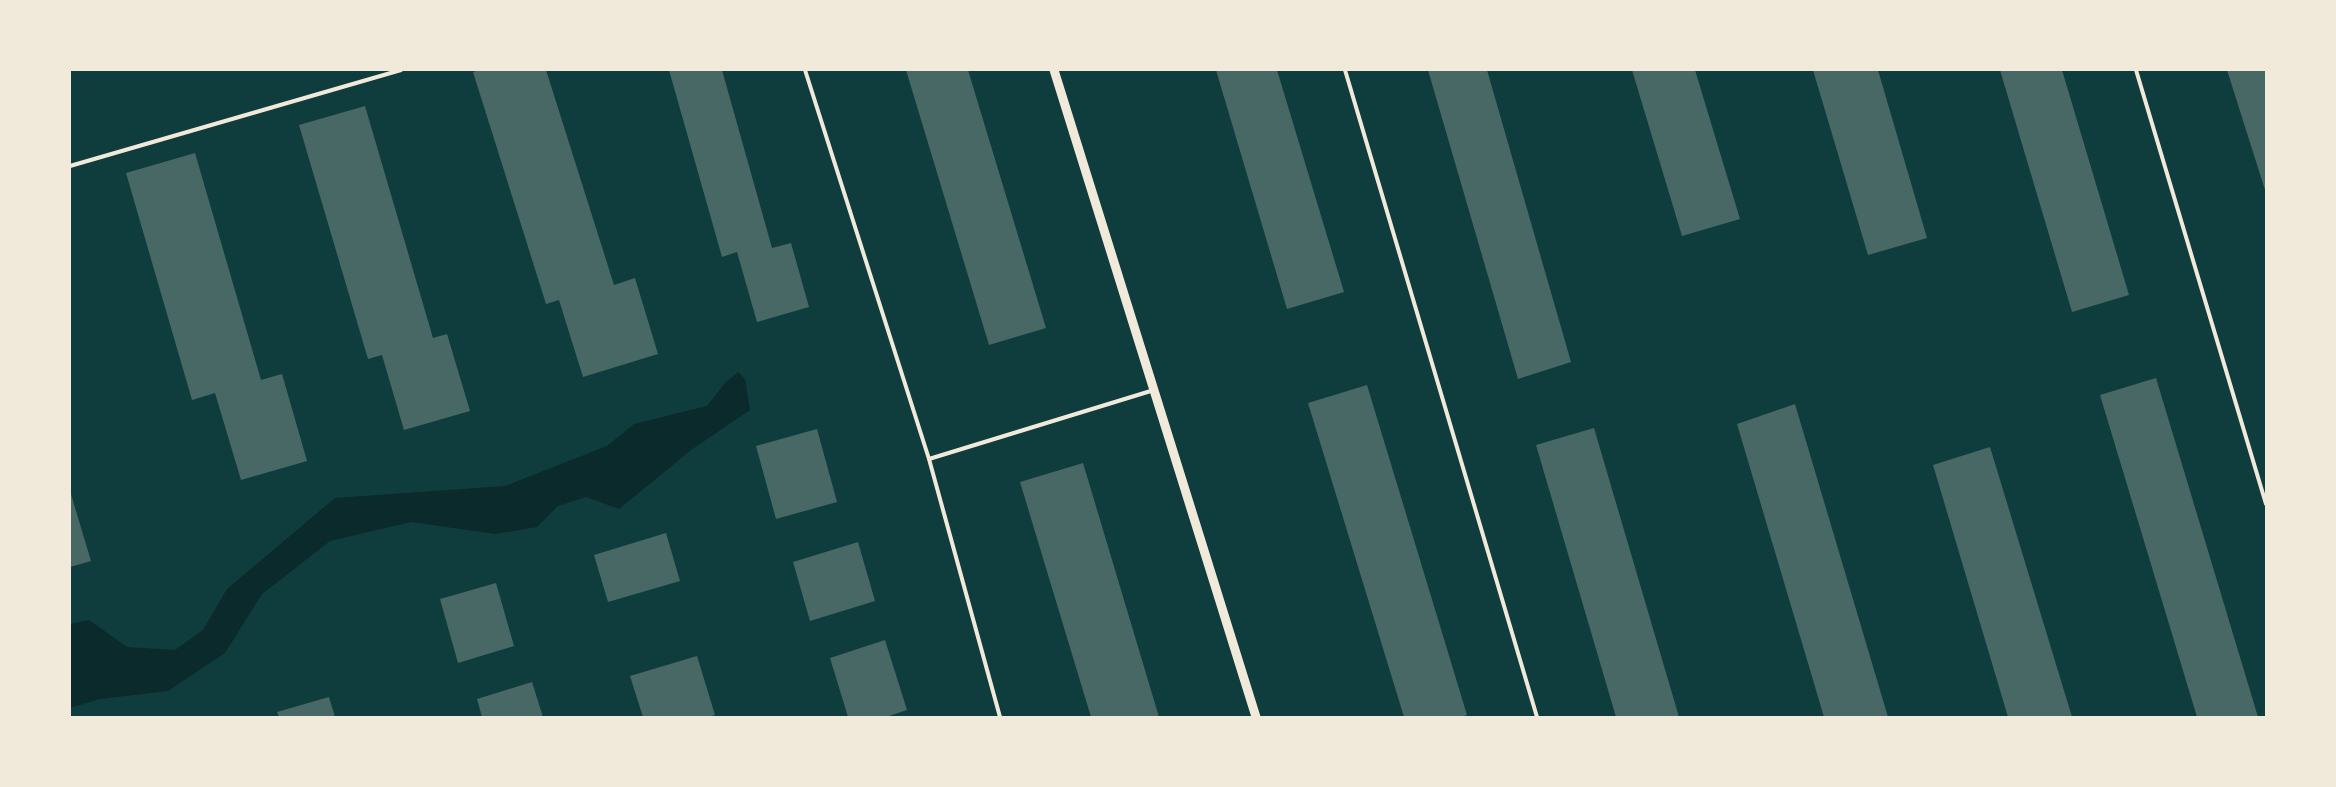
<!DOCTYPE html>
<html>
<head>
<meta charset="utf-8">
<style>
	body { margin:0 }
	#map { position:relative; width:2336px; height:787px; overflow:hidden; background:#0f3d3e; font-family:Arial,sans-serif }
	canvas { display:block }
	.frame { position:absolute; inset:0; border:71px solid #f1e9da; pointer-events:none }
</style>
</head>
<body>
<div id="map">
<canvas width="2336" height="787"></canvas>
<div class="frame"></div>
</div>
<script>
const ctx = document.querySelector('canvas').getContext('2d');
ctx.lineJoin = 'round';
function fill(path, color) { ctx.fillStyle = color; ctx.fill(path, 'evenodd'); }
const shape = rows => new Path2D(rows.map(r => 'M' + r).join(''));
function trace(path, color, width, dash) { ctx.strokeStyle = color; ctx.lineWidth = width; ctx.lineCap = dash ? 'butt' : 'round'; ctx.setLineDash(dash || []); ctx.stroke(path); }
const water = shape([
	[738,372,745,379,750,410,691,450,619,509,586,497,558,506,537,527,495,534,411,522,330,541,262,594,225,653,168,691,100,699,70,708,70,624,89,620,127,647,175,650,203,630,227,589,335,498,505,486,607,446,634,424,707,406,725,383]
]);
const building = shape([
	[480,70,546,70,614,285,635,278,658,354,583,377,559,300,546,304,473,72],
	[669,70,722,70,772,248,791,243,809,307,757,322,737,252,722,257],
	[906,70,968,70,1046,328,989,345],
	[1216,70,1277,70,1344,292,1287,309],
	[1428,70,1487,70,1571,362,1518,379],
	[1632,70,1695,70,1740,219,1682,236],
	[1813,70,1878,70,1927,238,1868,255],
	[2000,70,2062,70,2129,295,2072,312],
	[2227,70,2266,70,2266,193],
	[365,106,433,338,447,334,470,411,404,430,382,355,368,359,299,125],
	[195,153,261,380,282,374,307,461,241,480,215,393,192,400,126,173],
	[2156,378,2258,717,2197,717,2100,395],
	[1367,385,1467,715,1461,717,1404,717,1308,403],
	[1795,404,1888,717,1824,717,1737,424],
	[1594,428,1679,717,1616,717,1536,445],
	[817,429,837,502,776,519,756,446],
	[1990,447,2072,717,2008,717,1933,465],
	[1083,463,1159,717,1091,717,1020,482],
	[70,491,91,561,70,567],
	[666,533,680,581,608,602,594,555],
	[858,542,875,601,810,621,793,562],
	[496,583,514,646,458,663,440,599],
	[885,640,907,710,886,717,848,717,830,658],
	[697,656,715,715,708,717,643,717,630,676],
	[532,682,543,717,482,717,477,699],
	[329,697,335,717,279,717,277,712]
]);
const service = shape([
	[805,70,929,459,1000,717],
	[1345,70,1537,717],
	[2136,70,2266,504],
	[70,166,401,70],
	[929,459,1154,390]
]);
const tertiary = shape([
	[1054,70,1256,717]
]);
fill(water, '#0a2a2b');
fill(building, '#486865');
trace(service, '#f1e9da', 4);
trace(tertiary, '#f1e9da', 9);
</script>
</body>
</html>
